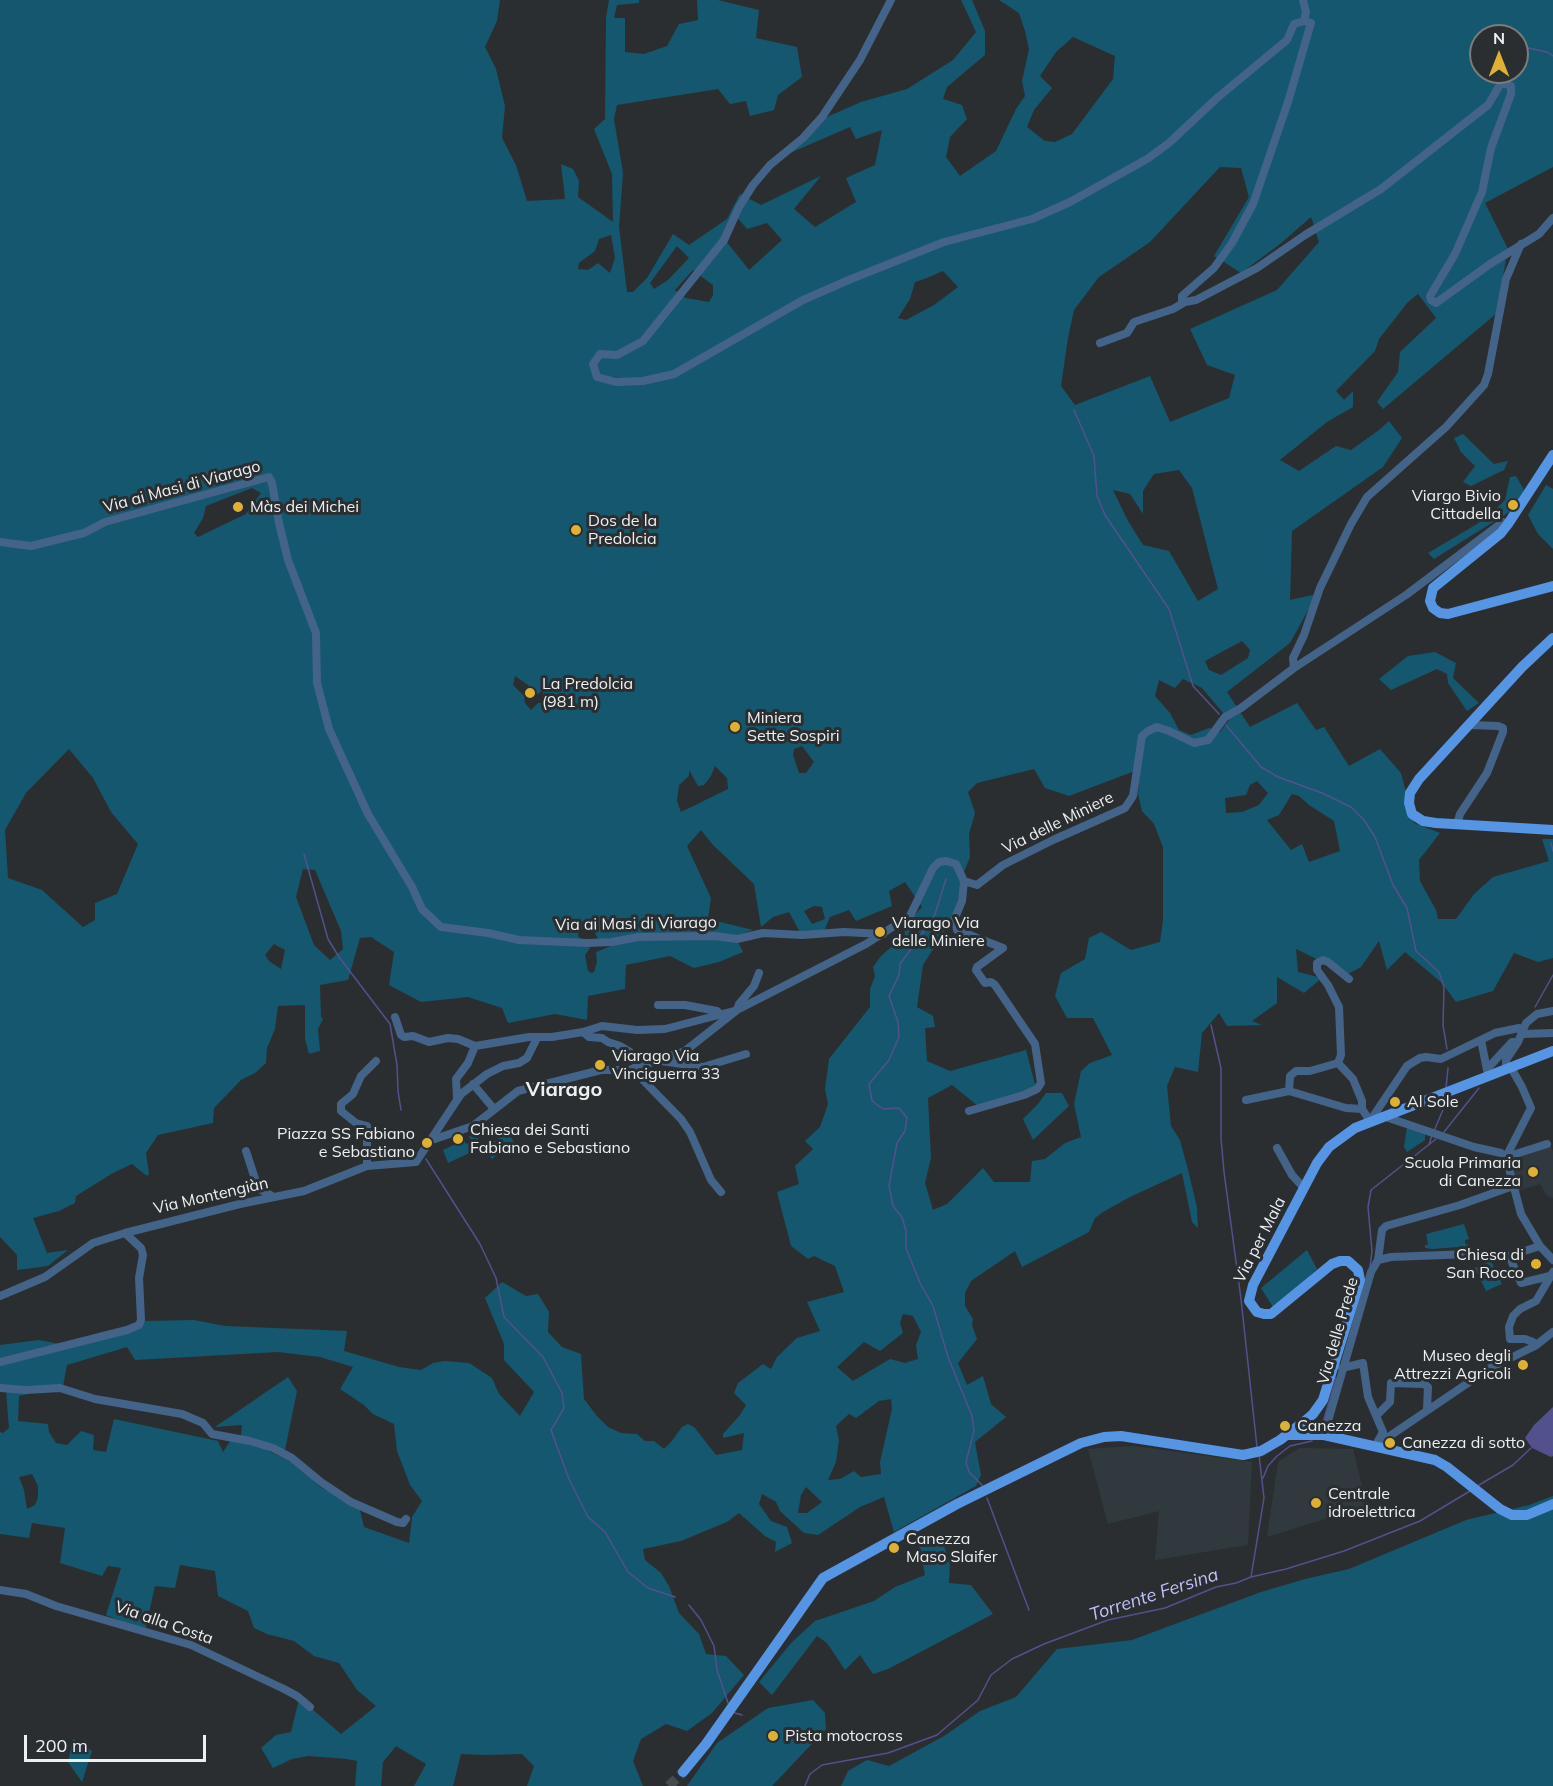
<!DOCTYPE html>
<html>
<head>
<meta charset="utf-8">
<style>
	body { margin:0 }
	#map { position:relative; width:1553px; height:1786px; overflow:hidden; background:#2b2e30; font-family:Mulish,sans-serif }
	canvas { display:block }
	.north { position:absolute; left:1469px; top:24px; width:60px; height:60px; box-sizing:border-box; background:#2b2e30; border:2px solid #797c7d; border-radius:50%; rotate:0deg; font-size:16px; font-weight:700; line-height:24px; text-align:center; color:#edf0f1 }
	.north::after { content:''; display:block; margin:auto; width:21px; height:27px; background:#deb133; clip-path:polygon(50% 0,100% 100%,50% 72%,0 100%) }
	.scale { position:absolute; left:24px; top:1735px; width:182px; height:27px; box-sizing:border-box; border:3px solid #edf0f1; border-top:0; padding-left:8px; font-size:18px; line-height:21px; white-space:nowrap; color:#edf0f1; -webkit-text-stroke:4px #2b2e30; paint-order:stroke }
</style>
</head>
<body>
<div id="map">
<canvas width="1553" height="1786"></canvas>
<div class="north">N</div>
<div class="scale">200 m</div>
</div>
<script>
const ctx = document.querySelector('canvas').getContext('2d');
ctx.lineJoin = 'round';
function fill(path, color) { ctx.fillStyle = color; ctx.fill(path, 'evenodd'); }
const shape = rows => new Path2D(rows.map(r => 'M' + r).join(''));
function trace(path, color, width, dash) { ctx.strokeStyle = color; ctx.lineWidth = width; ctx.lineCap = dash ? 'butt' : 'round'; ctx.setLineDash(dash || []); ctx.stroke(path); }
function drawText(font, color, halo, rows, align = 'center') {
  ctx.font = font + ' Mulish,sans-serif'; ctx.lineWidth = 6; ctx.setLineDash([]); ctx.textBaseline = 'middle'; ctx.strokeStyle = halo; ctx.fillStyle = color; for (const [text, x, y, turn = 0] of rows) {
    ctx.save(); ctx.translate(x, y); ctx.rotate((+turn || 0) * Math.PI / 180); ctx.textAlign = isNaN(turn) ? turn : align; if (halo) ctx.strokeText(text, 0, 0); ctx.fillText(text, 0, 0); ctx.restore();
  }
}
const built = shape([
	[1551,1146,1553,1152,1553,1198,1547,1196,1540,1184,1517,1191,1509,1159],
	[1134,1446,1252,1462,1248,1545,1155,1560,1159,1511,1108,1524,1088,1449],
	[1299,1448,1353,1449,1367,1506,1267,1537,1278,1462]
]);
const green = shape([
	[0,0,500,0,497,21,485,47,496,69,505,106,502,138,516,165,527,201,565,199,561,164,573,169,579,181,578,197,613,222,612,174,594,129,605,119,606,18,609,0,639,0,639,3,617,5,614,18,625,18,625,52,644,54,667,46,679,24,698,20,697,0,718,0,759,10,756,38,797,47,802,77,778,95,774,110,750,116,746,101,730,104,718,89,617,105,614,119,623,173,619,227,627,292,633,292,647,278,673,234,689,245,727,219,740,194,744,196,723,238,696,272,693,270,675,290,679,294,642,340,616,354,599,353,592,364,596,377,616,383,674,374,803,301,922,252,1032,220,1147,160,1272,55,1294,25,1310,24,1252,203,1219,259,1214,256,1249,197,1241,168,1220,167,1150,242,1099,277,1074,310,1068,338,1061,386,1075,405,1150,376,1170,422,1229,398,1235,375,1207,365,1190,329,1277,290,1319,242,1315,230,1354,207,1488,106,1501,84,1510,87,1471,218,1429,296,1437,304,1507,253,1497,313,1383,409,1377,402,1398,372,1400,352,1436,318,1418,294,1408,302,1379,339,1375,351,1336,391,1344,400,1353,391,1353,407,1327,422,1280,460,1299,471,1336,446,1351,450,1379,430,1389,421,1402,438,1383,467,1292,531,1290,600,1317,594,1290,643,1227,692,1250,727,1297,703,1316,730,1324,727,1349,766,1380,749,1401,773,1414,823,1440,833,1419,860,1420,881,1436,910,1438,919,1456,919,1474,894,1493,877,1549,861,1542,839,1553,839,1553,958,1538,962,1514,953,1493,991,1456,1002,1442,983,1405,952,1387,970,1379,941,1361,967,1348,974,1296,949,1298,972,1322,978,1304,993,1277,977,1277,1003,1252,1021,1262,1025,1227,1026,1219,1013,1202,1033,1198,1072,1175,1067,1167,1086,1171,1126,1180,1140,1187,1166,1197,1207,1198,1228,1192,1222,1182,1173,1130,1197,1103,1212,1095,1218,1089,1232,1022,1267,1015,1251,971,1281,965,1293,965,1306,973,1319,972,1325,977,1339,958,1363,967,1385,983,1376,991,1404,1006,1417,975,1442,981,1475,976,1486,894,1532,884,1497,860,1507,818,1535,804,1533,780,1511,776,1502,762,1494,759,1504,771,1521,787,1527,792,1543,775,1552,776,1542,765,1536,739,1513,727,1522,681,1541,643,1549,645,1560,661,1573,669,1586,679,1613,699,1634,706,1654,726,1656,744,1675,712,1713,687,1731,666,1724,641,1739,633,1761,643,1786,527,1786,534,1766,522,1754,484,1755,461,1754,453,1786,414,1786,426,1764,396,1746,383,1762,381,1786,355,1786,357,1761,347,1759,308,1756,292,1759,273,1768,261,1748,276,1735,291,1732,298,1703,305,1703,341,1734,376,1706,357,1690,339,1663,314,1656,294,1641,267,1634,254,1628,248,1611,218,1596,215,1571,180,1565,175,1588,155,1586,145,1631,106,1615,121,1568,108,1566,102,1576,60,1563,65,1528,32,1523,29,1538,0,1534,0,1432,3,1433,9,1428,6,1391,0,1389,0,1345,39,1340,65,1345,144,1321,194,1320,225,1326,347,1331,344,1351,399,1367,421,1370,433,1363,445,1361,469,1363,492,1378,499,1394,520,1416,534,1392,504,1360,504,1344,485,1298,502,1282,526,1296,538,1294,549,1312,548,1332,562,1347,581,1354,584,1399,597,1416,608,1427,621,1433,637,1434,645,1441,654,1441,664,1449,671,1442,682,1427,688,1424,694,1427,716,1455,742,1450,744,1433,723,1438,723,1434,740,1415,746,1405,734,1393,738,1383,763,1364,771,1369,777,1357,797,1338,820,1331,807,1302,844,1292,835,1266,814,1256,808,1259,791,1246,777,1192,799,1184,795,1166,813,1149,805,1141,820,1127,828,1104,825,1089,829,1059,870,1007,870,989,875,976,873,967,881,956,905,935,904,926,922,907,905,882,889,891,892,906,856,921,849,910,830,917,824,931,801,934,789,912,773,917,761,927,754,884,713,845,701,830,687,846,711,898,708,919,753,930,735,936,743,952,719,962,694,968,670,956,626,965,625,989,588,996,587,1020,555,1014,508,1023,502,1008,468,997,421,1002,389,985,394,952,371,937,360,938,348,980,320,985,321,1017,323,1019,318,1029,320,1051,309,1054,305,1039,305,1005,278,1006,275,1029,267,1048,266,1063,255,1073,241,1080,214,1108,213,1123,158,1135,146,1153,149,1174,147,1176,132,1164,113,1173,76,1196,75,1203,59,1211,33,1218,47,1253,68,1250,48,1266,17,1270,17,1255,0,1237],
	[611,235,615,258,610,273,598,263,588,270,578,269,579,263,595,251,599,239],
	[677,246,689,258,668,280,654,289,650,283],
	[943,271,958,287,934,305,906,320,898,318,910,299,915,282,927,278],
	[1179,470,1192,488,1218,589,1198,601,1169,551,1143,545,1128,521,1113,490,1130,494,1143,514,1143,491,1154,474],
	[252,488,261,493,246,514,198,537,194,533,203,518,206,506],
	[1242,641,1250,650,1248,658,1221,675,1209,670,1205,661],
	[515,676,528,685,536,695,542,691,547,702,538,703,531,710,525,703,524,696,513,685],
	[1183,679,1202,688,1229,720,1220,732,1209,728,1191,735,1179,730,1170,713,1155,696,1159,680,1175,688],
	[802,746,814,762,806,773,799,773,793,755,794,749],
	[69,749,93,778,111,812,138,844,117,894,95,903,95,920,83,927,42,890,8,878,5,830,26,793],
	[715,766,727,778,728,789,681,812,677,801,679,785,689,776,689,770,698,786,704,785,711,776],
	[1034,769,1045,788,1069,796,1140,769,1138,794,1142,811,1154,824,1163,847,1163,920,1160,942,1131,950,1101,932,1089,938,1085,959,1061,973,1055,996,1067,1018,1093,1018,1112,1055,1090,1063,1081,1071,1074,1104,1081,1137,1065,1143,1045,1159,1032,1161,1030,1182,994,1182,983,1168,947,1204,933,1210,925,1183,931,1158,928,1098,952,1085,978,1106,1036,1088,1026,1050,950,1071,927,1061,925,1028,935,1027,933,1016,917,1007,923,965,957,911,960,882,970,857,969,834,975,813,968,792,977,783],
	[1257,781,1268,793,1259,805,1242,812,1226,813,1225,798,1246,795,1250,785],
	[1292,794,1299,796,1309,805,1334,821,1340,851,1309,862,1302,844,1291,850,1267,820,1279,815],
	[303,869,315,870,341,931,343,949,330,960,314,945,296,897],
	[814,906,822,907,825,919,812,924,804,911],
	[579,929,593,929,598,939,611,946,596,952,597,962,594,972,592,973,588,971,585,955,590,948,578,936],
	[274,944,285,950,281,969,269,961,265,955],
	[903,1314,913,1316,921,1332,916,1345,918,1359,905,1363,890,1359,853,1381,837,1367,864,1342,880,1351,903,1333,900,1323],
	[127,1347,135,1360,278,1352,320,1357,353,1367,340,1389,364,1405,373,1414,394,1424,397,1451,410,1485,422,1501,412,1517,409,1543,364,1527,359,1506,320,1487,297,1465,261,1447,231,1440,223,1452,218,1441,114,1419,106,1452,93,1450,94,1435,81,1431,67,1445,56,1443,49,1432,48,1424,18,1421,19,1396,63,1386,67,1365],
	[891,1399,892,1409,880,1462,881,1474,861,1477,854,1471,840,1479,828,1480,836,1462,839,1440,836,1426,849,1414,856,1418,879,1401],
	[32,1474,38,1486,38,1497,35,1505,27,1509,24,1490,19,1477],
	[806,1487,822,1502,807,1513,798,1513,801,1495],
	[961,0,972,0,985,31,985,55,947,87,943,99,962,105,967,119,950,137,946,157,960,176,996,151,1016,109,1025,96,1022,81,1029,49,1025,31,1019,13,999,0,1553,0,1553,167,1485,203,1508,249,1450,294,1431,300,1456,254,1512,94,1500,83,1487,105,1410,165,1315,228,1311,217,1280,244,1241,273,1221,260,1244,223,1312,23,1293,24,1287,39,1146,159,1032,218,984,231,850,278,673,373,643,380,597,376,594,364,600,355,617,356,644,341,681,295,686,298,709,302,713,295,713,285,698,274,726,241,749,270,782,240,767,223,747,229,736,216,746,197,761,205,821,176,794,209,815,227,856,202,846,178,875,165,882,130,856,139,850,127,790,153,820,120,861,102,907,89,953,60,976,32],
	[1481,36,1517,36,1517,72,1481,72],
	[1073,37,1115,56,1113,79,1072,134,1055,142,1045,141,1027,127,1034,110,1052,88,1040,76,1056,52],
	[1463,434,1494,464,1508,461,1504,470,1471,486,1463,482,1475,466,1461,452,1454,438],
	[1516,476,1524,490,1514,509,1434,559,1428,553,1477,524,1495,510,1505,500,1510,477],
	[1546,485,1553,489,1553,549,1538,534,1528,515],
	[1435,652,1456,663,1453,678,1479,703,1467,711,1448,683,1447,674,1437,669,1391,690,1379,679,1408,656],
	[1046,1093,1062,1093,1069,1106,1033,1140,1023,1119,1038,1104],
	[1407,1127,1425,1133,1425,1140,1407,1152,1404,1147],
	[507,1132,514,1142,492,1159,485,1149],
	[476,1133,482,1147,448,1163,443,1150,464,1140,466,1144,471,1142,469,1136],
	[1464,1224,1469,1239,1465,1240,1465,1244,1468,1244,1467,1250,1458,1247,1432,1249,1425,1248,1425,1245,1428,1245,1426,1234],
	[1307,1250,1317,1269,1293,1292,1273,1307,1261,1288],
	[1491,1261,1502,1284,1486,1291,1475,1268],
	[288,1377,297,1391,285,1450,241,1436,242,1425,215,1427],
	[1553,1496,1553,1786,841,1786,848,1771,867,1760,889,1766,944,1736,980,1711,1016,1697,1057,1649,1132,1640,1261,1592,1305,1579,1349,1569,1466,1520,1529,1505],
	[939,1534,950,1561,949,1583,971,1585,993,1614,888,1669,873,1674,860,1655,845,1670,827,1643,817,1636,772,1695,759,1682,792,1642,815,1621,874,1601,895,1587,925,1575,918,1541],
	[813,1700,825,1713,826,1729,772,1786,687,1786,717,1743,768,1708],
	[73,1739,92,1751,82,1782,68,1762]
]);
const water = shape([
	[1553,1407,1553,1456,1551,1457,1532,1448,1525,1438,1534,1425]
]);
const stream = shape([
	[1519,46,1547,52,1553,56],
	[1074,410,1094,456,1097,496,1105,515,1169,609,1193,686,1219,714],
	[1226,725,1261,767,1278,777,1322,793,1351,807,1364,820,1375,837,1393,885,1407,908,1416,951,1439,972,1444,987,1443,1025,1447,1049],
	[1551,843,1553,851],
	[304,854,328,939,339,957,390,1024,397,1065,398,1091,401,1110],
	[946,879,935,914,920,937,900,964,899,975,889,996,898,1022,899,1037,889,1060,869,1084,872,1101,883,1109,899,1108,907,1118,905,1131,897,1143,889,1186,893,1206,902,1217,906,1231,906,1248,920,1283,933,1306,948,1357,972,1416,974,1431,966,1462,969,1472,982,1485],
	[1535,1007,1553,975],
	[1211,1025,1221,1068,1221,1138,1224,1172,1241,1299,1257,1447],
	[1446,1088,1448,1068],
	[1434,1131,1445,1105,1446,1099],
	[1444,1132,1479,1088],
	[1429,1145,1432,1135],
	[426,1159,480,1244,496,1278,504,1317,543,1357,562,1393,564,1408,551,1430,569,1479,588,1517,605,1532,628,1572,648,1588,675,1597],
	[1370,1267,1372,1251,1368,1207,1371,1190,1436,1139],
	[1322,1426,1336,1378],
	[1263,1478,1268,1466,1277,1456,1290,1446,1312,1441],
	[1479,1485,1513,1465,1531,1448],
	[987,1498,1029,1610],
	[1251,1577,1264,1498,1259,1455],
	[689,1605,701,1620,714,1646,717,1670,728,1703],
	[735,1713,742,1715],
	[805,1786,810,1774,822,1765,888,1753,937,1735,978,1700,991,1675,1012,1659,1044,1644,1108,1620,1165,1608,1216,1587,1236,1583,1251,1577,1286,1569,1344,1551,1420,1521,1470,1491]
]);
const majorTunnel = shape([
	[669,1786,683,1772]
]);
const minor = shape([
	[891,0,860,60,822,117,803,138,770,165,753,185,739,207,724,240,643,341,617,355,600,354,593,364,597,377,616,382,643,381,674,374,803,300,851,279,944,242,1032,219,1070,202,1147,159,1169,143,1217,98,1287,40,1294,24,1304,21,1311,23,1288,102,1253,204,1232,243,1214,268,1182,296,1182,302,1185,302],
	[1303,0,1306,12,1304,21],
	[1100,343,1127,333,1134,322,1173,309,1185,302,1196,300,1257,268,1305,235,1381,189,1488,105,1501,83,1511,86,1511,94,1491,148,1482,192,1455,254,1430,296,1431,300,1436,303,1490,264,1539,234,1553,218],
	[0,542,31,546,84,533,105,522,269,477,272,483,279,523,288,560,316,633,317,683,329,729,368,814,412,887,422,909,441,927,488,933,519,940,588,943,612,942,638,937,715,936,737,939,763,933,802,935,844,932,883,934],
	[1294,668,1293,658,1304,635,1320,588,1351,524,1367,497,1446,427,1484,385,1488,374,1506,279,1521,244],
	[1457,824,1460,814,1487,773,1503,732,1503,728,1498,726,1470,725],
	[964,881,962,901,955,918,957,930,1003,948,977,967,976,970,985,983,991,982,995,985,1035,1044,1041,1083,1037,1089,1024,1095,969,1111],
	[1349,979,1328,962,1323,960,1317,963,1317,970,1328,985,1339,1007,1341,1055,1338,1063,1353,1079,1362,1101,1362,1109],
	[658,1005,685,1005,717,1011,722,1015],
	[737,1010,739,1004,754,986,759,973],
	[395,1017,401,1035,404,1037,413,1036,429,1042,448,1038,458,1039,475,1046],
	[583,1032,589,1037,602,1038,608,1042,620,1046,630,1052,640,1066],
	[1522,1034,1553,1033],
	[1481,1040,1487,1070],
	[475,1046,529,1037,552,1037,583,1032,602,1026,637,1030,665,1029,734,1011],
	[661,1061,703,1067,746,1054],
	[1338,1063,1310,1071,1296,1071,1290,1076,1289,1091,1346,1108,1362,1109,1370,1121,1407,1066,1420,1058,1426,1057,1441,1059,1495,1033,1519,1028,1522,1034],
	[1506,1065,1506,1060,1518,1042],
	[634,1068,640,1077,681,1119,690,1132,711,1180,721,1192],
	[1488,1068,1512,1042,1518,1042,1526,1023,1537,1014,1553,1011],
	[473,1084,494,1109],
	[457,1098,456,1079,468,1063,475,1046],
	[1246,1100,1289,1091],
	[1383,1116,1474,1147,1501,1153,1506,1157,1521,1214,1540,1246,1553,1260],
	[429,1141,473,1126,518,1091,601,1070,629,1070,685,1051,737,1010,866,944,910,916,933,868,939,862,946,861,956,864,964,881,977,885,1003,865,1053,840,1125,808,1133,796,1142,736,1148,731,1157,727,1169,731,1194,743,1208,740,1225,717,1241,708,1294,668,1406,595,1503,522,1508,524],
	[1277,1148,1292,1175,1304,1188],
	[246,1151,258,1188,272,1196],
	[1506,1157,1531,1108,1522,1087,1514,1073],
	[1506,1157,1547,1144],
	[367,1166,367,1126,356,1123,341,1111,341,1104,353,1094,361,1076,376,1061],
	[1509,1256,1521,1283,1550,1276],
	[1378,1260,1382,1230,1386,1226,1460,1205,1513,1186],
	[0,1296,45,1277,93,1243,125,1233,240,1204,304,1191,367,1166,416,1162,461,1094,487,1074,503,1066,519,1063,527,1058,537,1038],
	[1535,1346,1533,1342,1525,1339,1510,1339,1509,1327,1513,1316,1520,1309,1536,1301,1553,1272],
	[0,1362,127,1330,139,1325,141,1320,139,1278,143,1255,141,1248,125,1233],
	[1342,1368,1363,1363,1368,1397,1383,1432,1377,1443],
	[0,1388,26,1390,60,1388,95,1399,182,1414,203,1423,212,1434,250,1441,273,1448,292,1458,321,1482,351,1502,397,1522,403,1523,406,1519],
	[1377,1415,1390,1402,1391,1383,1424,1384,1428,1387,1427,1409],
	[1324,1435,1371,1272,1378,1260,1391,1257,1470,1254,1509,1256,1540,1246],
	[1375,1446,1490,1368,1535,1346,1553,1332],
	[0,1590,26,1594,56,1606,191,1645,284,1689,297,1696,310,1707]
]);
const major = shape([
	[1553,455,1508,524,1501,533,1433,588,1430,601,1433,608,1440,613,1448,614,1553,586],
	[1553,638,1522,667,1419,779,1410,793,1409,803,1412,814,1423,821,1436,823,1553,830],
	[1288,1435,1324,1435,1435,1460,1447,1467,1500,1509,1512,1515,1527,1515,1553,1504],
	[683,1772,706,1744,823,1578,957,1504,1081,1443,1104,1437,1121,1436,1243,1455,1261,1451,1280,1440,1306,1420,1313,1414,1323,1400,1360,1280,1358,1270,1348,1261,1340,1261,1332,1264,1271,1314,1264,1314,1257,1312,1249,1301,1253,1285,1317,1163,1329,1147,1355,1128,1553,1051]
]);
const markers = [
	[1513,505,6,"#deb133"],
	[238,507,6,"#deb133"],
	[576,530,6,"#deb133"],
	[530,693,6,"#deb133"],
	[735,727,6,"#deb133"],
	[880,932,6,"#deb133"],
	[600,1065,6,"#deb133"],
	[1395,1102,6,"#deb133"],
	[458,1139,6,"#deb133"],
	[427,1143,6,"#deb133"],
	[1533,1172,6,"#deb133"],
	[1536,1264,6,"#deb133"],
	[1523,1365,6,"#deb133"],
	[1285,1426,6,"#deb133"],
	[1390,1443,6,"#deb133"],
	[1316,1503,6,"#deb133"],
	[894,1548,6,"#deb133"],
	[773,1736,6,"#deb133"]
];
const streetNames = [
	["Via ai Masi di Viarago",182,487,-15],
	["Via delle Miniere",1058,823,-26],
	["Via ai Masi di Viarago",636,924,-1],
	["Via Montengiàn",211,1196,-13],
	["Via per Mala",1260,1240,-63],
	["Via delle Prede",1338,1331,-74],
	["Via alla Costa",164,1623,19]
];
const poiNames = [
	["Viargo Bivio",1501,496,"right"],
	["Cittadella",1501,514,"right"],
	["Màs dei Michei",250,507],
	["Dos de la",588,521],
	["Predolcia",588,539],
	["La Predolcia",542,684],
	["(981 m)",542,702],
	["Miniera",747,718],
	["Sette Sospiri",747,736],
	["Viarago Via",892,923],
	["delle Miniere",892,941],
	["Viarago Via",612,1056],
	["Vinciguerra 33",612,1074],
	["Al Sole",1407,1102],
	["Chiesa dei Santi",470,1130],
	["Fabiano e Sebastiano",470,1148],
	["Piazza SS Fabiano",415,1134,"right"],
	["e Sebastiano",415,1152,"right"],
	["Scuola Primaria",1521,1163,"right"],
	["di Canezza",1521,1181,"right"],
	["Chiesa di",1524,1255,"right"],
	["San Rocco",1524,1273,"right"],
	["Museo degli",1511,1356,"right"],
	["Attrezzi Agricoli",1511,1374,"right"],
	["Canezza",1297,1426],
	["Canezza di sotto",1402,1443],
	["Centrale",1328,1494],
	["idroelettrica",1328,1512],
	["Canezza",906,1539],
	["Maso Slaifer",906,1557],
	["Pista motocross",785,1736]
];
const waterNames = [
	["Torrente Fersina",1154,1595,-18]
];
const quarterNames = [
	["Viarago",564,1090]
];
fill(built, '#303a3e');
fill(green, '#15576e');
fill(water, '#52518e');
trace(stream, '#52518e', 1.5);
trace(majorTunnel, '#484b4d', 10, [10, 5]);
trace(minor, '#446389', 8);
trace(major, '#5595e3', 10);
for (const [x, y, r, color] of markers) { const dot = new Path2D(); dot.arc(x, y, r, 0, 2 * Math.PI); ctx.fillStyle = color; ctx.fill(dot); trace(dot, '#2b2e30', 2); }
drawText('16px', '#edf0f1', '#2b2e30', streetNames);
drawText('16px', '#edf0f1', '#2b2e30', poiNames, 'left');
drawText('italic 18px', '#bfc2f9', '#2b2e30', waterNames);
drawText('bold 20px', '#edf0f1', '#2b2e30', quarterNames);
</script>
</body>
</html>
